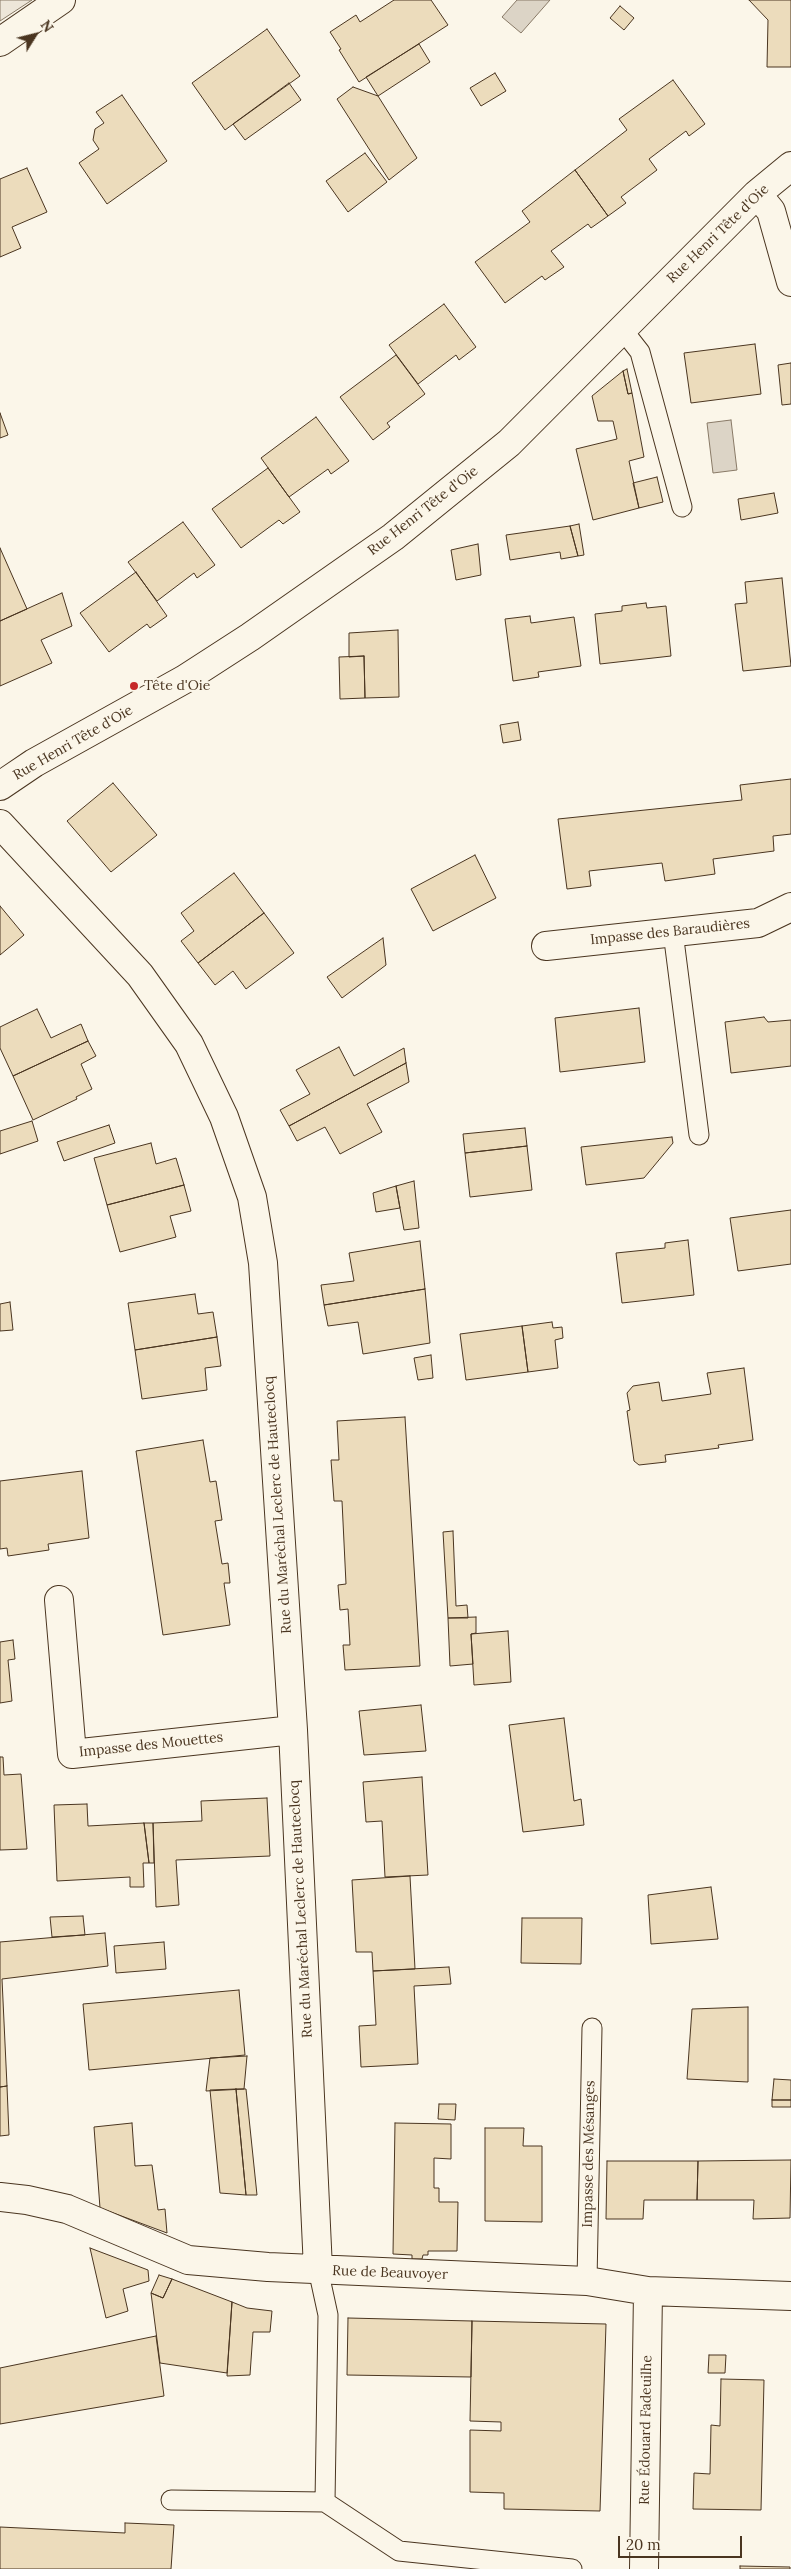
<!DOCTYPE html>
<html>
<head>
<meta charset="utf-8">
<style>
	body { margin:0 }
	#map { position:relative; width:791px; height:2569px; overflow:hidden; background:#fbf6e9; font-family:Lora,serif }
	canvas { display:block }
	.north { position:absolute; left:10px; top:10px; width:50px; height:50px; -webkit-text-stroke:4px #fbf6e9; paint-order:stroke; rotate:54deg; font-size:14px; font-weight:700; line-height:20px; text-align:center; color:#4a3520 }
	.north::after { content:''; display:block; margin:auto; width:18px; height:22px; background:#4a3520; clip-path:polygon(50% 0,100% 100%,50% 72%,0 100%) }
	.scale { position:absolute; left:618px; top:2536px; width:124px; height:22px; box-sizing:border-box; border:2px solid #4a3520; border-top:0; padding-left:6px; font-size:15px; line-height:18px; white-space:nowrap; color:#4a3520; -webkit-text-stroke:4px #fbf6e9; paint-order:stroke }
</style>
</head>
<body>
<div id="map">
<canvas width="791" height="2569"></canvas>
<div class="north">N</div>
<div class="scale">20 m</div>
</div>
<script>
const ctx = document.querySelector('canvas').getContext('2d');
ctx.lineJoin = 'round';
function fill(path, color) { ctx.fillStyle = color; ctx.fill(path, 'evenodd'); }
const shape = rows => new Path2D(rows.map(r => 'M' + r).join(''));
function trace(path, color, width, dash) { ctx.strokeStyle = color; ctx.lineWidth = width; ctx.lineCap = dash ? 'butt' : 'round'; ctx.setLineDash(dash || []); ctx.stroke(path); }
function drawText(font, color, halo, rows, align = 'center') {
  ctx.font = font + ' Lora,serif'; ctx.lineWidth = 4; ctx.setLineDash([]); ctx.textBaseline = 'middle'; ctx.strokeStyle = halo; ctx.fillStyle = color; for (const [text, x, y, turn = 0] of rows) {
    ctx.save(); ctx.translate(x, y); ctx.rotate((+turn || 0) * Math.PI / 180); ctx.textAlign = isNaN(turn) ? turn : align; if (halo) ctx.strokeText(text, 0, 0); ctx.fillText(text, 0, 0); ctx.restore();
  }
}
const green = shape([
	[0,0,32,0,0,21,0,0]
]);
const water = shape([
	[517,0,550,0,521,33,502,17,517,0],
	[731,420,737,470,713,473,707,423,731,420]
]);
const building = shape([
	[394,0,431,0,448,25,359,82,339,50,341,49,330,32,356,15,360,22,394,0],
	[749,0,791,0,791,67,767,67,768,20,749,0],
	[620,6,634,18,624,30,610,18,620,6],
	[267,29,300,76,225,130,192,83,267,29],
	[419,44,430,62,378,96,366,77,419,44],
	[495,73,506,91,481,106,470,88,495,73],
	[673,80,705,124,689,136,686,131,649,159,657,170,621,197,626,203,608,216,575,170,627,130,619,119,673,80],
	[289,83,301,100,245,140,233,124,289,83],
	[353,87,378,96,417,158,389,180,337,99,353,87],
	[122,95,167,161,107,204,79,163,99,149,93,140,95,129,104,123,96,112,122,95],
	[365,153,387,182,348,212,326,181,365,153],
	[27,168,47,212,12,227,21,248,0,257,0,179,27,168],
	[575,170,608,216,591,228,588,224,551,251,564,267,545,280,542,276,505,303,475,262,530,222,522,211,575,170],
	[444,304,476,347,459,360,456,355,418,384,389,345,444,304],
	[755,344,761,394,691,403,684,353,755,344],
	[396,355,425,394,387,423,390,427,373,440,340,397,396,355],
	[791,363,791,404,782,405,778,365,791,363],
	[627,369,632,393,628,394,623,371,627,369],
	[623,371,628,394,632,393,644,457,629,461,639,508,593,520,576,449,617,439,613,421,598,421,592,396,623,371],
	[0,413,8,435,0,438,0,413],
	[316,417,349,461,331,474,328,469,289,497,261,458,316,417],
	[268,468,300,512,283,524,279,520,241,548,212,509,268,468],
	[657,477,663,502,639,508,633,483,657,477],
	[774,493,778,513,741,520,738,499,774,493],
	[183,522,215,565,197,578,194,573,157,601,128,562,183,522],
	[579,524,584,555,578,556,570,526,579,524],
	[570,526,578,556,561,559,560,552,510,560,506,535,570,526],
	[478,544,481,575,456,580,451,550,478,544],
	[0,548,27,609,0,621,0,548],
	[136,572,167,616,150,628,147,624,109,652,80,613,136,572],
	[782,578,791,666,743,671,735,604,747,603,745,582,782,578],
	[62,593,72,626,41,640,52,663,0,686,0,621,62,593],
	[646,603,647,608,666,606,671,656,600,664,595,614,622,611,622,606,646,603],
	[530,616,531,623,574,617,581,666,538,672,539,677,513,681,505,619,530,616],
	[398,630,399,697,365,698,364,656,349,657,349,633,398,630],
	[364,656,365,698,340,699,339,657,364,656],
	[518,722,521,740,503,743,500,725,518,722],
	[791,779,791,834,773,836,774,851,713,859,715,874,665,881,662,863,589,871,591,886,567,889,558,819,742,800,740,785,791,779],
	[113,783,157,835,111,872,67,821,113,783],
	[475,855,496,898,433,931,411,889,475,855],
	[234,873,264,913,198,963,181,941,194,931,181,913,234,873],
	[0,906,24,935,0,955,0,906],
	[264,913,294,953,246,989,233,971,215,985,198,963,264,913],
	[383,938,386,965,342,998,327,977,383,938],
	[639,1008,645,1062,560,1072,555,1018,639,1008],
	[37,1009,51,1038,81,1024,88,1041,13,1076,0,1048,0,1027,37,1009],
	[764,1017,768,1022,791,1020,791,1066,731,1073,725,1022,764,1017],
	[88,1041,96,1056,81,1064,92,1089,76,1097,77,1099,33,1120,13,1076,88,1041],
	[339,1047,354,1076,404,1048,406,1063,289,1126,280,1110,310,1094,296,1070,339,1047],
	[406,1063,409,1082,367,1104,382,1132,340,1154,325,1127,297,1141,289,1126,406,1063],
	[32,1121,38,1141,0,1154,0,1131,32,1121],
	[109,1125,115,1143,64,1161,57,1142,109,1125],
	[525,1128,527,1146,465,1153,463,1134,525,1128],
	[672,1137,673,1143,644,1178,586,1185,581,1147,672,1137],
	[151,1143,156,1164,176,1158,184,1185,107,1205,94,1158,151,1143],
	[527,1146,532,1190,470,1197,465,1153,527,1146],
	[414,1181,419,1228,404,1230,396,1186,414,1181],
	[184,1185,191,1211,170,1216,176,1237,120,1252,107,1205,184,1185],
	[396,1186,400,1208,376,1212,373,1193,396,1186],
	[791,1210,791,1264,738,1271,730,1218,791,1210],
	[688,1240,694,1295,622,1303,616,1253,665,1248,665,1243,688,1240],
	[420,1241,425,1289,324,1305,321,1285,354,1281,349,1253,420,1241],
	[425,1289,430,1343,363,1354,358,1322,328,1326,324,1305,425,1289],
	[195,1294,198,1314,213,1312,217,1337,135,1350,128,1303,195,1294],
	[10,1302,13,1330,0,1331,0,1304,10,1302],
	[552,1322,553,1328,562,1327,563,1338,555,1340,558,1368,528,1372,522,1326,552,1322],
	[522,1326,528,1372,466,1380,460,1334,522,1326],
	[217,1337,221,1366,205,1368,207,1390,142,1399,135,1350,217,1337],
	[431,1355,433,1378,418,1380,414,1358,431,1355],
	[744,1368,753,1440,718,1445,719,1448,665,1455,666,1462,639,1465,634,1461,627,1411,630,1410,627,1393,633,1386,659,1382,662,1401,711,1394,707,1373,744,1368],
	[405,1417,420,1666,345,1670,343,1645,350,1645,348,1609,340,1610,338,1585,346,1584,342,1501,334,1501,331,1460,339,1460,337,1421,405,1417],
	[203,1440,210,1482,216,1481,222,1520,215,1521,222,1564,228,1563,230,1583,224,1583,230,1625,163,1635,136,1451,203,1440],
	[82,1471,89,1538,48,1544,49,1550,8,1556,7,1548,0,1549,0,1481,82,1471],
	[453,1531,456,1606,467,1605,468,1618,448,1618,443,1532,453,1531],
	[476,1617,476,1633,471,1634,473,1664,450,1666,448,1618,476,1617],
	[508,1631,511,1682,474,1685,471,1634,508,1631],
	[13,1640,15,1659,8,1660,12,1701,0,1703,0,1642,13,1640],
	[421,1705,426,1751,364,1755,359,1711,421,1705],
	[564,1718,574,1801,581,1799,584,1825,523,1832,509,1725,564,1718],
	[0,1757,3,1757,4,1775,21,1774,27,1849,0,1850,0,1757],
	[422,1777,428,1875,385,1877,382,1821,366,1822,363,1782,422,1777],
	[267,1798,270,1856,176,1860,179,1905,156,1907,153,1823,202,1821,201,1801,267,1798],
	[87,1804,88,1826,144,1823,149,1863,143,1863,144,1887,130,1887,130,1877,57,1881,54,1805,87,1804],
	[144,1823,153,1823,154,1863,149,1863,144,1823],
	[410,1876,415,1969,373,1971,372,1952,356,1952,352,1880,410,1876],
	[711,1887,718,1939,651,1944,648,1895,711,1887],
	[83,1916,85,1935,52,1937,50,1917,83,1916],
	[522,1918,582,1918,581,1964,521,1963,522,1918],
	[105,1933,108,1966,2,1979,7,2086,0,2087,0,1942,105,1933],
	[164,1942,166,1969,116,1973,114,1946,164,1942],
	[449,1967,451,1984,414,1986,418,2064,361,2067,359,2026,376,2025,373,1971,449,1967],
	[239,1990,245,2055,89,2070,83,2004,239,1990],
	[748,2007,748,2082,687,2079,692,2009,748,2007],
	[247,2056,244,2089,206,2091,210,2058,247,2056],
	[774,2079,791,2080,791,2100,772,2100,774,2079],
	[7,2086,9,2135,0,2136,0,2087,7,2086],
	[236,2089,246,2195,220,2193,210,2090,236,2089],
	[236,2089,246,2089,257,2195,246,2195,236,2089],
	[772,2100,791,2100,791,2107,772,2107,772,2100],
	[439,2104,456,2104,455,2120,438,2119,439,2104],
	[132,2123,135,2166,152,2165,158,2210,165,2209,167,2233,100,2208,94,2127,132,2123],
	[395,2123,451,2124,451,2159,434,2158,434,2188,439,2188,439,2202,458,2202,457,2251,428,2251,428,2255,423,2255,422,2259,412,2259,412,2255,393,2254,395,2123],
	[485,2128,524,2128,523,2146,542,2146,542,2222,485,2221,485,2128],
	[791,2160,790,2218,753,2219,754,2200,697,2200,698,2161,791,2160],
	[607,2161,698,2161,697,2200,644,2200,643,2219,606,2219,607,2161],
	[90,2248,148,2270,149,2281,123,2289,128,2311,106,2318,90,2248],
	[159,2275,172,2279,163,2298,151,2293,159,2275],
	[172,2279,232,2302,227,2373,160,2363,151,2293,163,2298,172,2279],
	[232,2302,247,2308,272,2311,270,2332,253,2332,250,2375,227,2376,232,2302],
	[348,2318,472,2321,471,2377,347,2375,348,2318],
	[472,2321,606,2324,600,2511,504,2509,504,2493,470,2492,470,2430,501,2431,501,2422,470,2421,472,2321],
	[156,2336,164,2396,0,2424,0,2368,156,2336],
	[709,2355,726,2355,725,2373,708,2373,709,2355],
	[721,2379,764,2380,761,2510,693,2509,694,2473,710,2474,711,2425,720,2426,721,2379],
	[125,2523,174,2525,171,2569,0,2569,0,2527,125,2533,125,2523],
	[740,2566,790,2567,790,2569,740,2569,740,2566]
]);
const lane = shape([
	[622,329,640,352,682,507],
	[673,932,699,1135],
	[587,2281,592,2028],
	[171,2500,325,2502,328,2315,318,2269],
	[325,2502,399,2551,572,2569]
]);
const street = shape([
	[0,42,61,0],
	[757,194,771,211,791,282],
	[0,786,34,763,185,679,250,637,393,537,509,443,757,194,791,166],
	[0,824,140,975,189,1044,224,1117,252,1197,263,1263,293,1730,318,2269],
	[546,946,758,923,791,907],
	[59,1600,72,1754,293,1730],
	[0,2197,27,2200,67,2209,188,2260,268,2267,587,2281,648,2291,791,2296],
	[644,2569,648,2291]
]);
const markers = [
	[134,686,5,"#c62828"]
];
const streetNames = [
	["Rue Henri Tête d'Oie",718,234,-44],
	["Rue Henri Tête d'Oie",423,511,-38],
	["Rue Henri Tête d'Oie",73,743,-30],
	["Impasse des Baraudières",670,932,-6],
	["Rue du Maréchal Leclerc de Hauteclocq",278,1505,-94],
	["Impasse des Mouettes",151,1745,-6],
	["Rue du Maréchal Leclerc de Hauteclocq",301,1909,-93],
	["Impasse des Mésanges",589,2154,-89],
	["Rue de Beauvoyer",390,2273,2],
	["Rue Édouard Fadeuilhe",646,2430,-89]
];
const poiNames = [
	["Tête d'Oie",144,686]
];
fill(green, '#ede6d9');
trace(green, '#887966', 1);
fill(water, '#dcd4c6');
trace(water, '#887966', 1);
fill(building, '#ecdcbc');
trace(building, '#4a3520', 1);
trace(lane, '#4a3520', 21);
trace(street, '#4a3520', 30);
trace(lane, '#fbf6e9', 19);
trace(street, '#fbf6e9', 28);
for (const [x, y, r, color] of markers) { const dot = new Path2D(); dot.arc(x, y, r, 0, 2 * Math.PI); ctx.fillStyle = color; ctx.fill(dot); trace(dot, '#fbf6e9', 2); }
drawText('14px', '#4a3520', '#fbf6e9', streetNames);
drawText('14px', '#4a3520', '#fbf6e9', poiNames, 'left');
</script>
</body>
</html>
